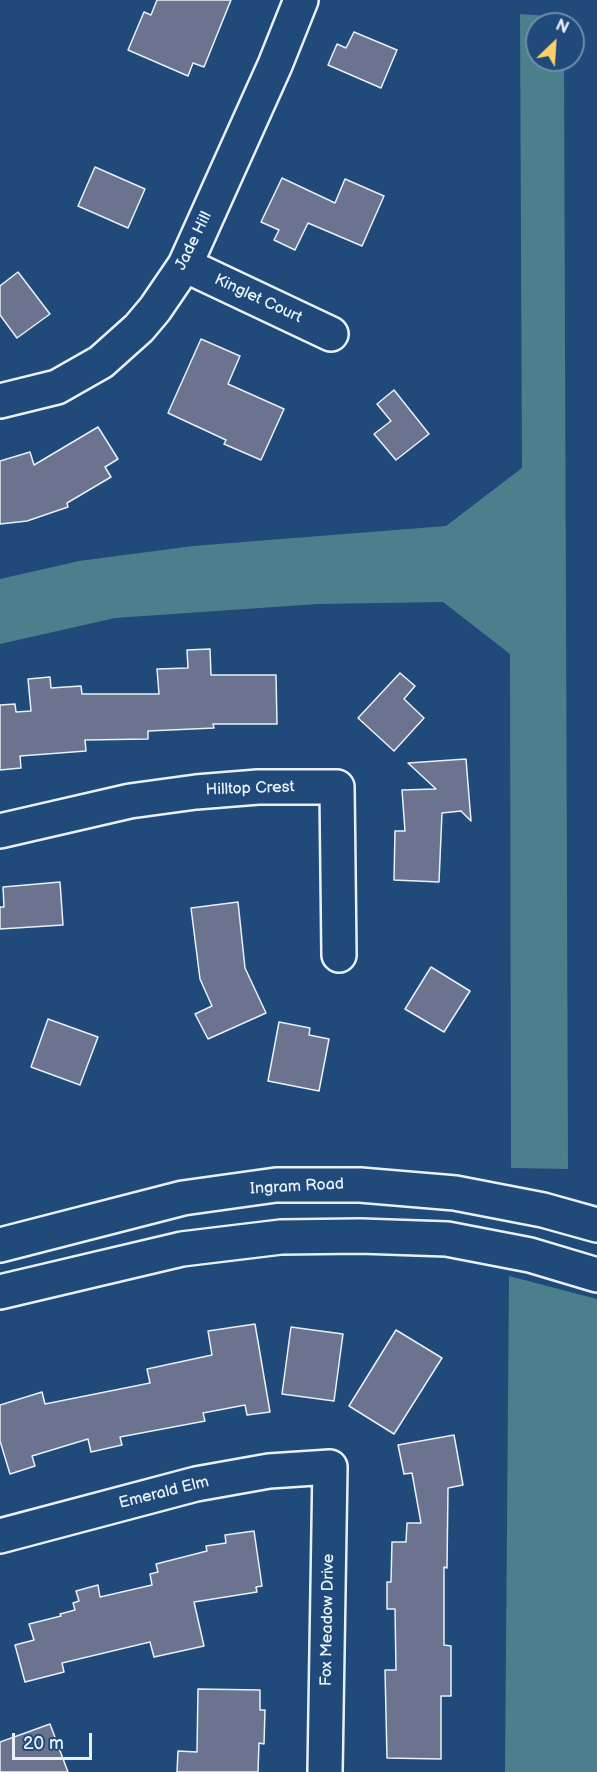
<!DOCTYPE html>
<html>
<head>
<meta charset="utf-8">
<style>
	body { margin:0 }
	#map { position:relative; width:597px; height:1772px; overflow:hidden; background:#1f4a7a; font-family:"Balsamiq Sans",sans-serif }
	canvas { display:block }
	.north { position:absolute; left:525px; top:12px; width:60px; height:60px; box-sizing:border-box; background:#1f4a7a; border:2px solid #6f8dac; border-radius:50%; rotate:25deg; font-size:16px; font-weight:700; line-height:24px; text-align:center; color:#e8f1f8 }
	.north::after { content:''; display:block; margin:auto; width:21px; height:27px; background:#ffd166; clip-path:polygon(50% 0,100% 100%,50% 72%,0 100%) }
	.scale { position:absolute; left:12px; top:1733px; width:80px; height:27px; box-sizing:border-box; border:3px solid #e8f1f8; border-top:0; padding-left:8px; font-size:18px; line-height:21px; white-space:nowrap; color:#e8f1f8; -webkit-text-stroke:4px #1f4a7a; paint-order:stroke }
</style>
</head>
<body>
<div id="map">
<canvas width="597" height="1772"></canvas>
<div class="north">N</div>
<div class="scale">20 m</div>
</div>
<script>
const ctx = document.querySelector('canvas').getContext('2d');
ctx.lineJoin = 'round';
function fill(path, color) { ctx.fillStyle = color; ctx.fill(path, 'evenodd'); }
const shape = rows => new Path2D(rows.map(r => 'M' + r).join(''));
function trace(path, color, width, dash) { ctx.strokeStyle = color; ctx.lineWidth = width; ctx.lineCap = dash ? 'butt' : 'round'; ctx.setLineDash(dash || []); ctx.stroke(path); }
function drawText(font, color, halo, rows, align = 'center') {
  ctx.font = font + ' "Balsamiq Sans",sans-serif'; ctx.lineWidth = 4.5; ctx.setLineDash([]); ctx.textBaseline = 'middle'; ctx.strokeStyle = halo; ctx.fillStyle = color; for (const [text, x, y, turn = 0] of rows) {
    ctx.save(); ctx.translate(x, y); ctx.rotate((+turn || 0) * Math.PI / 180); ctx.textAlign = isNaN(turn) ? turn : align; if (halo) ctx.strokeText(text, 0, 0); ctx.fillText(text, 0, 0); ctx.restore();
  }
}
const green = shape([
	[520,14,564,17,564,24,537,24,537,60,564,60,568,1169,511,1168,510,654,443,602,318,604,115,618,0,644,0,579,79,561,193,546,446,526,522,468],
	[509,1276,597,1299,597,1772,505,1772]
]);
const building = shape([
	[157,0,231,0,204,67,193,63,188,76,128,50,144,12,151,15,157,0],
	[354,32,397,50,381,88,328,65,337,44,346,48,354,32],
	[95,167,145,189,128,228,78,206,95,167],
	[282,178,335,203,345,179,384,196,362,246,308,223,295,250,274,240,279,230,261,222,282,178],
	[18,272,50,314,17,338,0,315,0,286,18,272],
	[201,339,240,356,228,384,284,409,261,460,224,444,226,440,168,413,201,339],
	[394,390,429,434,396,460,374,434,391,421,377,404,394,390],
	[98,427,118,459,105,467,111,477,67,503,68,507,27,521,0,524,0,461,30,452,34,465,98,427],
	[210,649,211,675,276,675,277,724,213,724,214,728,148,731,148,739,85,740,86,751,20,756,21,768,0,770,0,705,15,704,16,712,31,711,28,679,50,677,51,688,81,686,82,694,159,694,157,669,188,668,187,650,210,649],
	[400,673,415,686,404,699,424,718,394,751,358,718,400,673],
	[466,759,471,821,461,811,442,813,439,882,394,880,395,831,405,831,402,790,436,789,408,763,466,759],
	[60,882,63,925,0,929,0,907,4,907,3,887,60,882],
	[238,902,245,968,266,1013,208,1039,195,1014,212,1006,200,979,191,908,238,902],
	[431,967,470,991,444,1032,405,1009,431,967],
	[48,1019,98,1037,80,1085,31,1067,48,1019],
	[279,1022,310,1028,309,1035,329,1039,319,1091,268,1081,279,1022],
	[255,1324,270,1412,247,1415,245,1405,203,1413,205,1421,120,1437,122,1445,91,1452,88,1439,32,1456,35,1466,10,1474,0,1441,0,1405,42,1392,45,1404,150,1383,147,1369,212,1355,208,1331,255,1324],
	[291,1327,343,1334,334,1401,282,1394,291,1327],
	[396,1330,442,1358,394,1434,349,1406,396,1330],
	[454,1435,463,1485,448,1488,447,1568,444,1567,444,1645,451,1646,451,1696,441,1696,441,1759,387,1758,385,1670,396,1670,395,1609,387,1609,387,1582,391,1582,392,1542,406,1542,407,1523,421,1523,412,1473,404,1474,398,1445,454,1435],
	[254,1531,262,1586,256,1587,257,1592,194,1602,204,1646,154,1657,150,1642,62,1663,64,1672,25,1682,15,1645,34,1640,29,1624,61,1616,60,1614,75,1610,73,1603,79,1601,76,1591,98,1585,100,1597,152,1585,150,1574,158,1572,156,1564,207,1551,206,1546,226,1543,225,1535,254,1531],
	[198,1689,260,1690,260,1710,265,1710,264,1744,259,1743,258,1772,177,1772,178,1751,197,1752,198,1689],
	[50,1724,68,1772,0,1772,0,1742,50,1724]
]);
const minor = shape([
	[185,265,331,334],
	[0,401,57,387,101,362,139,328,155,309,185,265,275,65,301,0],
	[0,831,130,801,196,792,258,787,337,787,339,955],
	[0,1245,183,1198,276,1185,360,1185,455,1193,543,1210,597,1225],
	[0,1292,182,1249,281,1237,360,1236,447,1239,530,1255,597,1275],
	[0,1536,196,1484,269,1471,330,1467,325,1772]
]);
const streetNames = [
	["Jade Hill",194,241,-64],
	["Kinglet Court",258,299,25],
	["Hilltop Crest",250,789,-2],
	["Ingram Road",297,1187,-3],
	["Emerald Elm",164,1493,-14],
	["Fox Meadow Drive",328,1620,-89]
];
fill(green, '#4c7f8c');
fill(building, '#6c738e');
trace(building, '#e8f1f8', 1.5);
trace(minor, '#e8f1f8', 38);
trace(minor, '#1f4a7a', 33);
drawText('16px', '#e8f1f8', '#1f4a7a', streetNames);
</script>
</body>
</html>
